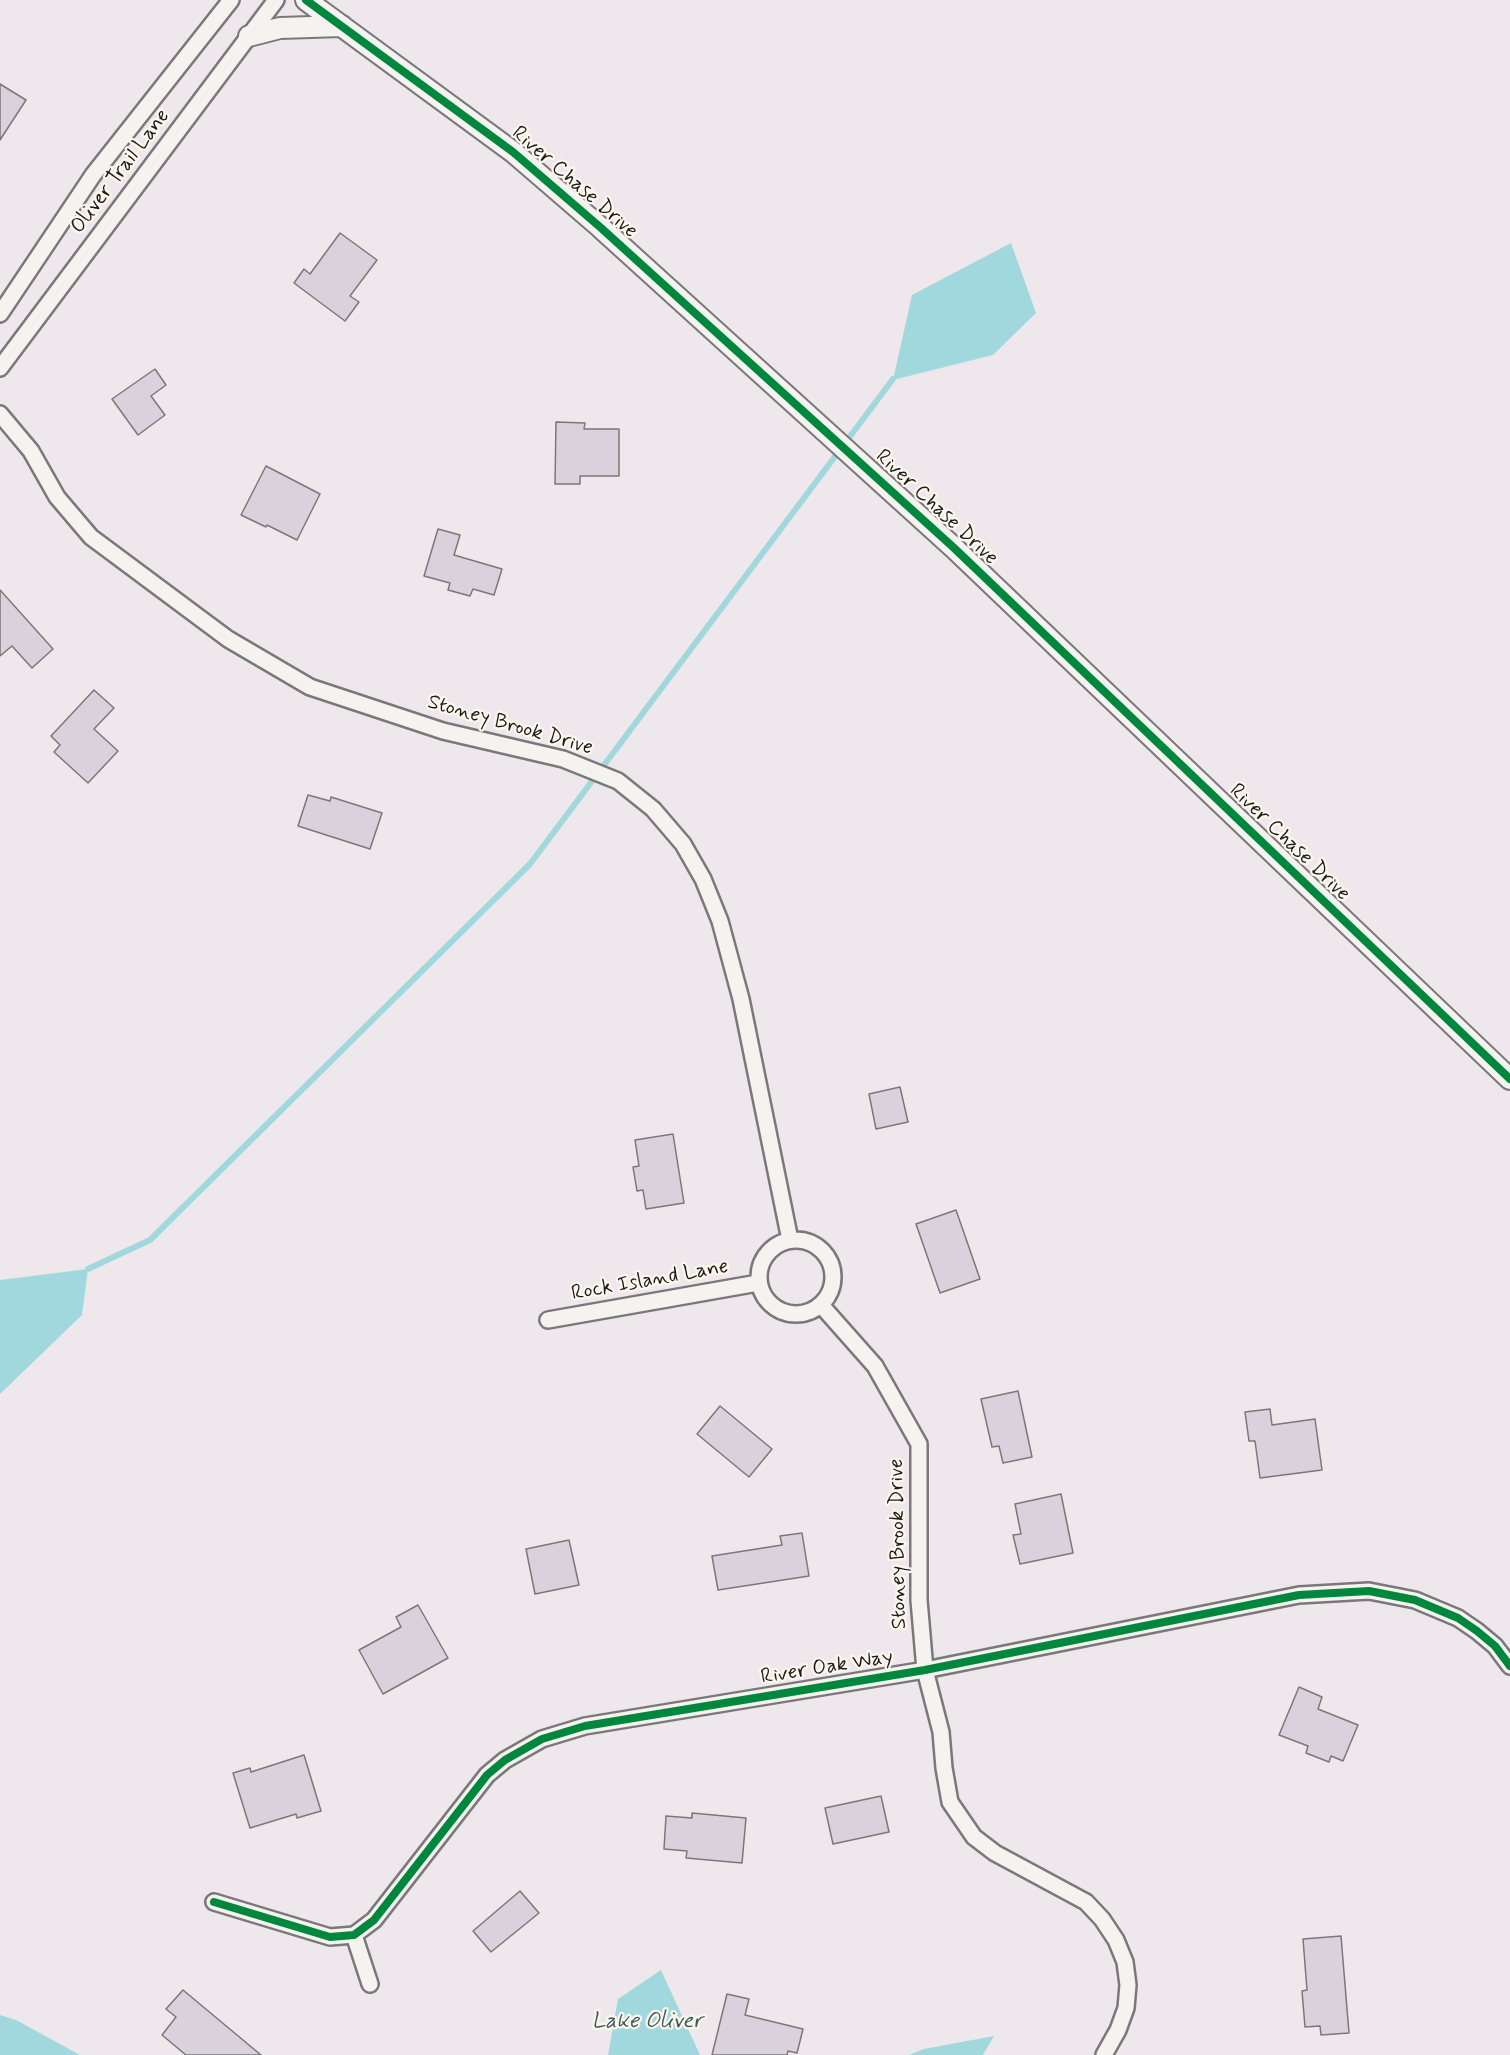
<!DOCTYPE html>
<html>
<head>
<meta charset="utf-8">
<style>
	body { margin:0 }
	canvas { display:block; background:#eee8ec }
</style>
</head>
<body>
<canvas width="1510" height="2055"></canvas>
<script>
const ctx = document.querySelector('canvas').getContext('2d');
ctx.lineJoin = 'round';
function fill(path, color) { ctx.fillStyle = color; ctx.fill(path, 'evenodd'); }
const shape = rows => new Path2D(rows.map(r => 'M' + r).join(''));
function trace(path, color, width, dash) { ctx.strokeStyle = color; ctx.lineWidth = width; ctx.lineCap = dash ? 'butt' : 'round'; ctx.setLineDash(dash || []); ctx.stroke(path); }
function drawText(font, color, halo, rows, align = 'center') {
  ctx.font = font + ' Mynerve,sans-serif'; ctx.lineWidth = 4.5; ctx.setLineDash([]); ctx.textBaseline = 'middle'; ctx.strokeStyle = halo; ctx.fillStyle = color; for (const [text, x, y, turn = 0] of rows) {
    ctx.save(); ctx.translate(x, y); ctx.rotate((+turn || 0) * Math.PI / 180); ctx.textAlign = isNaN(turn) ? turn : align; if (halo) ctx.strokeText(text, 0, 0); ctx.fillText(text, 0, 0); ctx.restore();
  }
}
const water = shape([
	[1011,243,1036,313,993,355,893,380,912,295],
	[88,1269,82,1315,0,1394,0,1280],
	[661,1970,700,2055,608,2055,618,1999],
	[0,2015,16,2020,80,2055,0,2055],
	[994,2036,983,2055,909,2055,924,2049]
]);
const stream = shape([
	[88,1269,150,1240,530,864,893,379]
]);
const building = shape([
	[0,84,26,100,0,140,0,84],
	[340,233,377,260,350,296,359,302,345,321,294,283,304,269,310,274,340,233],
	[155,369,166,385,151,396,165,415,138,435,112,399,155,369],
	[556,422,585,423,584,429,619,429,619,476,580,476,580,484,555,484,556,422],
	[266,466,320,494,297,540,267,525,266,527,241,515,266,466],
	[438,529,460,535,454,555,502,569,494,595,473,589,470,596,448,590,450,583,424,576,438,529],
	[0,590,53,649,32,668,12,646,0,656,0,590],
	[94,690,114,708,94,729,118,751,88,783,54,752,60,745,51,736,94,690],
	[308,795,330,801,331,797,382,813,370,849,298,826,308,795],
	[900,1087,908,1122,876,1129,869,1094,900,1087],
	[673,1134,684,1203,646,1209,643,1190,637,1191,633,1167,639,1166,635,1140,673,1134],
	[956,1210,980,1279,940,1293,916,1224,956,1210],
	[1018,1391,1032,1457,1003,1463,999,1446,992,1447,981,1399,1018,1391],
	[720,1406,772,1449,749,1477,697,1434,720,1406],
	[1270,1409,1272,1425,1315,1419,1322,1470,1260,1478,1255,1441,1249,1441,1245,1412,1270,1409],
	[1061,1494,1073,1553,1020,1564,1013,1535,1021,1534,1015,1504,1061,1494],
	[802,1533,809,1576,718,1590,712,1556,782,1545,780,1536,802,1533],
	[569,1540,579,1585,535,1594,526,1549,569,1540],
	[418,1605,448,1658,383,1694,359,1650,401,1627,396,1617,418,1605],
	[1299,1687,1322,1697,1318,1709,1358,1725,1343,1761,1331,1756,1329,1762,1306,1753,1308,1746,1279,1735,1299,1687],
	[304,1755,321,1811,297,1818,296,1814,250,1828,233,1773,250,1768,251,1772,304,1755],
	[881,1796,889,1832,833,1844,825,1808,881,1796],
	[692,1813,746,1818,742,1863,686,1858,687,1851,664,1849,666,1816,692,1818,692,1813],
	[520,1891,539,1913,491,1952,473,1931,520,1891],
	[1341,1936,1349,2033,1321,2035,1320,2026,1305,2027,1302,1991,1307,1990,1303,1939,1341,1936],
	[183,1990,261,2055,186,2055,162,2035,176,2017,166,2009,183,1990],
	[727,1994,749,1999,745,2015,803,2029,797,2053,788,2051,787,2055,712,2055,727,1994]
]);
const minor = shape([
	[0,314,93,175,231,0],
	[0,368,276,0],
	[0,414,31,451,57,497,91,537,228,639,310,687,443,731,563,759,618,781,653,809,683,844,703,879,720,921,741,999,790,1240],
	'759 1277a37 37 0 1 1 74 0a37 37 0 1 1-74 0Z',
	[821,1305,875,1366,919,1444,919,1600,925,1670,941,1732,944,1768,950,1802,974,1837,995,1853,1086,1902,1102,1919,1116,1940,1125,1962,1128,1985,1126,2008,1118,2030,1104,2055],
	[548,1320,758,1283],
	[214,1902,330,1937,354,1935,374,1920,487,1775,505,1760,542,1739,585,1726,925,1670,1299,1595,1369,1591,1415,1600,1458,1618,1477,1631,1495,1646,1510,1666],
	[354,1935,370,1984]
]);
const tertiary = shape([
	[306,0,513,152,600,227,953,547,1510,1079],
	[249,36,280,28,342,26]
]);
const cycleway = shape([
	[306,0,513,152,600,227,953,547,1510,1079],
	[214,1902,330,1937,354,1935,374,1920,487,1775,505,1760,542,1739,585,1726,925,1670,1299,1595,1369,1591,1415,1600,1458,1618,1477,1631,1495,1646,1510,1666]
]);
const streetNames = [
	["Oliver Trail Lane",121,172,-53],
	["River Chase Drive",574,183,41],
	["River Chase Drive",936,508,43],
	["Stoney Brook Drive",510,726,16],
	["River Chase Drive",1289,843,44],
	["Rock Island Lane",650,1281,-10],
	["Stoney Brook Drive",899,1544,-91],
	["River Oak Way",827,1668,-9]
];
const waterNames = [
	["Lake Oliver",647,2022]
];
fill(water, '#a1d8de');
trace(stream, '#a1d8de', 6);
fill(building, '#d9d2dd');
trace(building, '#7a787a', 1.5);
trace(minor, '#7a787a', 20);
trace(tertiary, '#7a787a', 24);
trace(minor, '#f5f3f0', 15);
trace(tertiary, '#f5f3f0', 20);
trace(cycleway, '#00873e', 8);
drawText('21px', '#1c1c1c', '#fbf7ec', streetNames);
drawText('italic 22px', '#3f5b5e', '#fbf7ec', waterNames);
</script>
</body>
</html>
